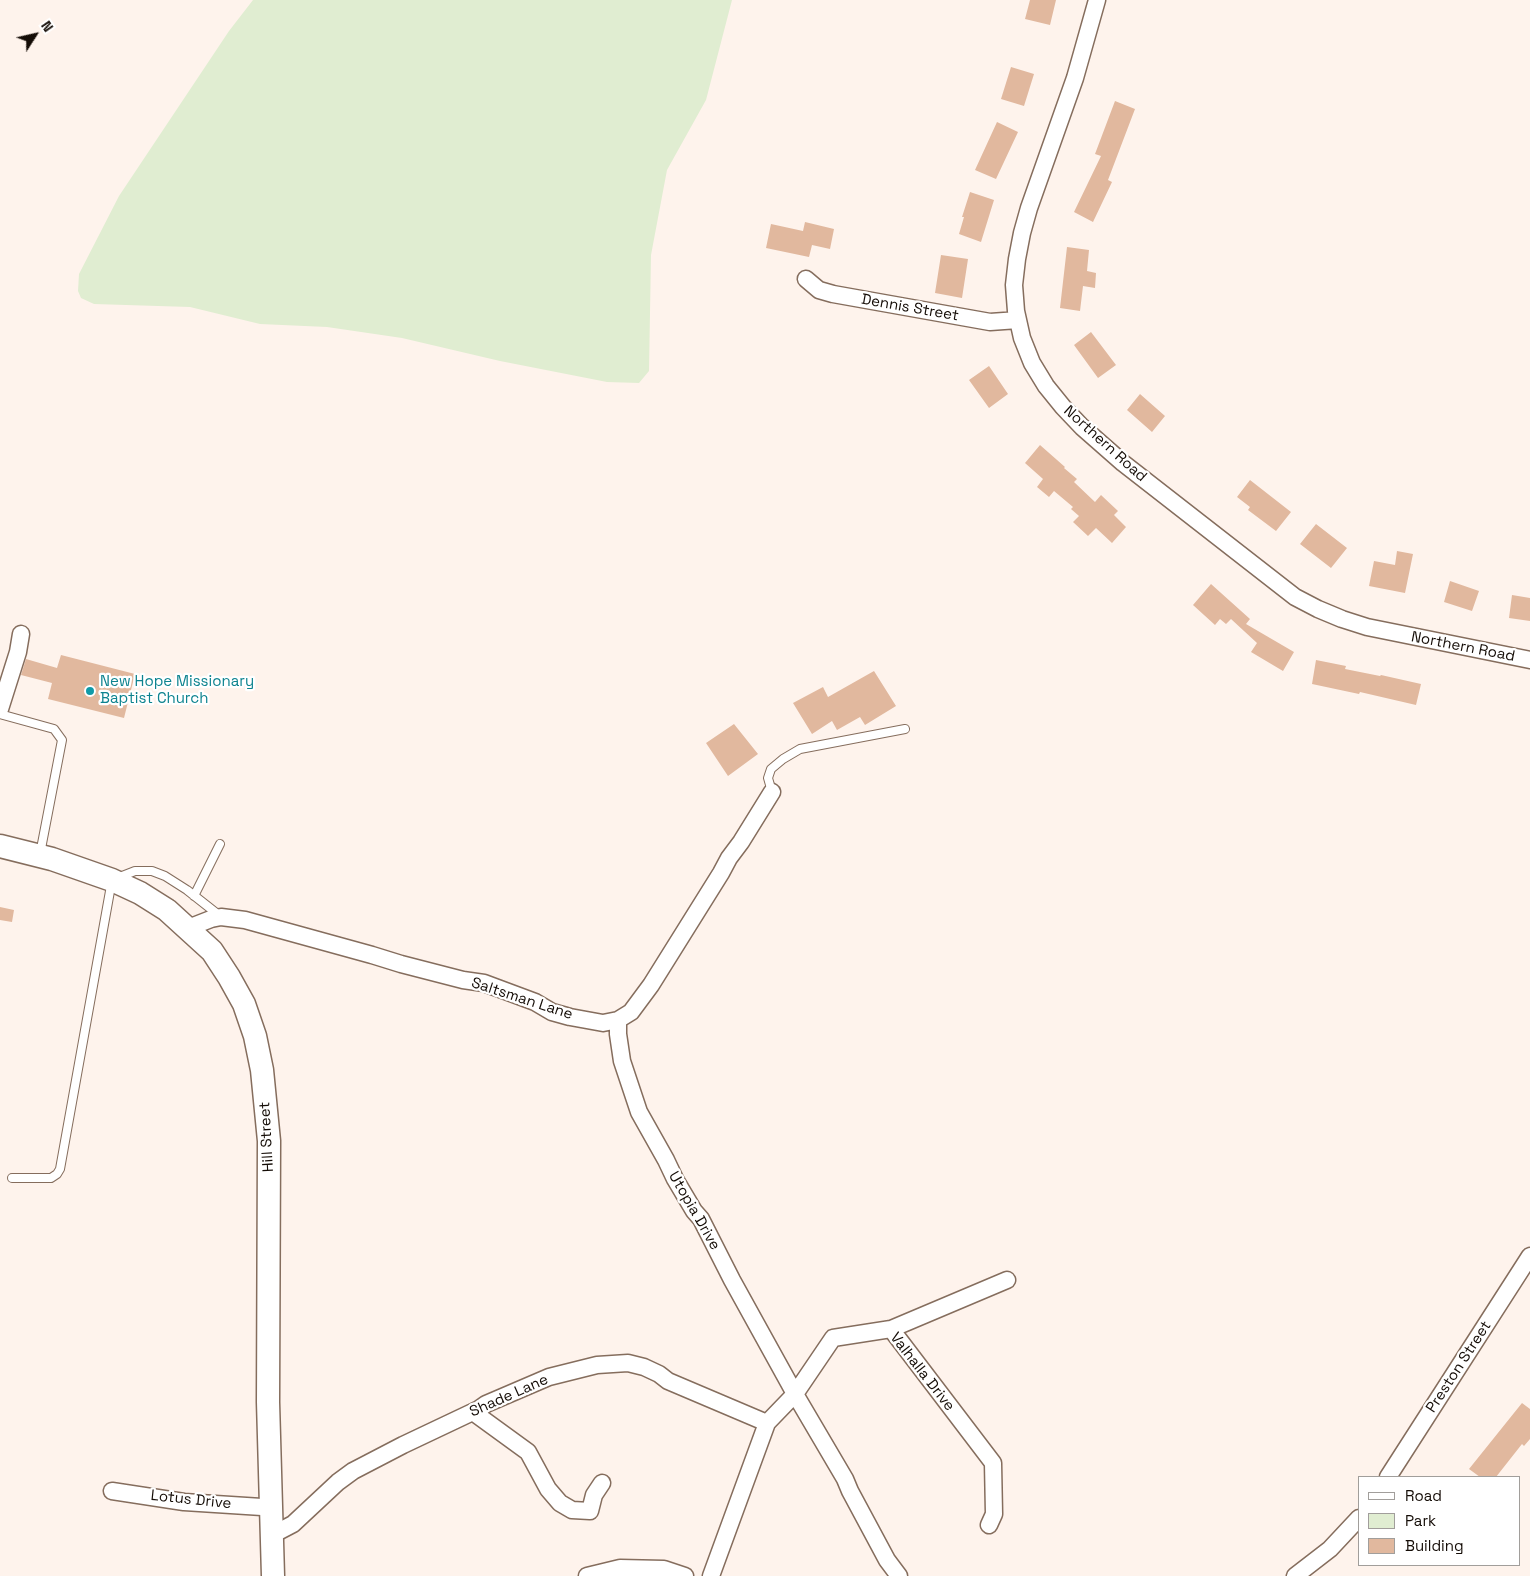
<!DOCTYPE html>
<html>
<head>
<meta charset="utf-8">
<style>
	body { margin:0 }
	#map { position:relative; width:1530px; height:1576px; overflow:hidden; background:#fef3ec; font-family:"Space Grotesk",sans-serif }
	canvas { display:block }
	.legend { position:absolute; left:1358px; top:1476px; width:162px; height:90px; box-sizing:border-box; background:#fff; border:1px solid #a19e9b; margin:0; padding:6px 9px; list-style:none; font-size:15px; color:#140c06 }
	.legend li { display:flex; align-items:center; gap:10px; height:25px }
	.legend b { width:25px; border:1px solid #a19e9b }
	.north { position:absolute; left:10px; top:10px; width:50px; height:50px; -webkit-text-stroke:4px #fff; paint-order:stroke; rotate:55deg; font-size:14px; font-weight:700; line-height:20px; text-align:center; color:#140c06 }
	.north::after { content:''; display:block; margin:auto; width:18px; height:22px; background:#140c06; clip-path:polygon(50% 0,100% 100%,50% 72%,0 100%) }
</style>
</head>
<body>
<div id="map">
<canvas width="1530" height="1576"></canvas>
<ul class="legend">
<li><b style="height:6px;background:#fff"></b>Road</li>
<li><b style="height:14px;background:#e0edd1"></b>Park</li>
<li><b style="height:14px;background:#e1b89e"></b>Building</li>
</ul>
<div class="north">N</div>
</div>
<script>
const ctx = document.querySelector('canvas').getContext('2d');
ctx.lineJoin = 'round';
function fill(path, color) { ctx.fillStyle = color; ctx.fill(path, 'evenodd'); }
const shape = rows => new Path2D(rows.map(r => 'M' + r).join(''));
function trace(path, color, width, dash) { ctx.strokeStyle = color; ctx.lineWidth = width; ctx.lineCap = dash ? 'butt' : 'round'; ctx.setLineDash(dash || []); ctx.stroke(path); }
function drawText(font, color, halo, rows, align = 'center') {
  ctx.font = font + ' "Space Grotesk",sans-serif'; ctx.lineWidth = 4.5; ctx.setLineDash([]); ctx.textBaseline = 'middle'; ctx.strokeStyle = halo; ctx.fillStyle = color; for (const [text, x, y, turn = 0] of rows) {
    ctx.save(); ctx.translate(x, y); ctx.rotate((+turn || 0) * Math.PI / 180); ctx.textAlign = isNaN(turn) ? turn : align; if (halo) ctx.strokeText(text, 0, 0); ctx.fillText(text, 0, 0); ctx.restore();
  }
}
const green = shape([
	[253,0,732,0,706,100,667,170,651,255,649,371,639,383,607,382,500,361,402,338,327,327,260,324,190,307,94,304,81,298,78,291,79,274,119,196,229,31]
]);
const building = shape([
	[1030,0,1056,0,1050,25,1025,19],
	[1011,67,1034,74,1024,106,1001,99],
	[1115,101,1135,109,1108,180,1112,182,1093,222,1074,212,1101,156,1095,154],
	[997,122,1018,132,996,179,975,170],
	[970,192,994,200,981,242,959,234,964,217,962,217],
	[805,222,834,229,830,249,812,245,809,257,766,248,771,224,803,231],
	[1067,247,1089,250,1087,271,1096,273,1095,288,1083,286,1080,311,1060,308],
	[941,255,968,259,962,298,935,293],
	[1091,332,1116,365,1098,378,1074,345],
	[989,366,1008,394,989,408,969,380],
	[1140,394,1165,416,1152,432,1127,410],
	[1040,445,1065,467,1064,468,1077,479,1074,482,1095,502,1101,495,1118,511,1114,515,1126,527,1112,543,1096,528,1088,536,1073,522,1079,516,1071,509,1073,507,1054,491,1049,497,1037,487,1043,479,1025,463],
	[1250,480,1291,512,1276,531,1248,510,1250,507,1237,497],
	[1316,524,1347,548,1331,568,1300,544],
	[1397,551,1413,554,1405,593,1369,586,1374,561,1395,565],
	[1450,581,1479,591,1472,611,1444,602],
	[1211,584,1250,619,1246,624,1294,652,1283,671,1251,652,1257,643,1231,619,1226,624,1220,619,1215,625,1193,605],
	[1512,595,1530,598,1530,621,1509,618],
	[61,655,135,674,124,718,48,699,52,683,21,675,26,659,57,668],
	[1316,660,1346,666,1345,669,1380,676,1381,675,1421,684,1416,705,1360,692,1359,694,1312,684],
	[874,671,896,706,865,725,860,717,837,730,832,721,812,734,793,703,823,687,828,697],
	[734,724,758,754,728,776,706,743],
	[0,907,14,910,12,922,0,920],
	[1522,1403,1530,1409,1530,1439,1524,1446,1522,1444,1496,1477,1480,1477,1469,1469]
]);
const lane = shape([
	[0,714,54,729,62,740,40,854],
	[772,792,768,778,771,769,783,759,800,749,905,729],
	[194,896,220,844],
	[12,1178,51,1178,57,1174,60,1169,112,880,135,871,152,871,165,876,187,890,220,916]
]);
const street = shape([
	[1097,0,1075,78,1029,208,1022,233,1017,259,1014,285,1016,311,1022,338,1032,363,1046,386,1063,407,1082,427,1123,463,1295,597,1318,609,1342,619,1367,627,1530,660],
	[806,279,819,290,833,294,990,322,1018,320],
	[0,709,18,652,21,634],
	[188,928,211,919,221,917,245,920,372,955,401,964,463,980,484,983,535,1002,552,1012,570,1017,603,1023,618,1020,631,1012,651,985,721,873,729,858,741,842,772,792],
	[618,1020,618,1034,622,1061,639,1112,666,1160,675,1179,694,1211,701,1219,732,1280,795,1394,767,1423,711,1576],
	[891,1329,1007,1280],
	[473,1412,528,1452,548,1489,560,1503,572,1510,590,1511,594,1495,602,1483],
	[1388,1477,1530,1256],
	[112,1491,184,1502,262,1507,270,1505],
	[272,1535,293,1524,338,1482,353,1471,403,1445,479,1409,486,1404,549,1377,597,1365,628,1363,644,1367,659,1374,668,1381,767,1423],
	[587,1576,620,1568,664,1569,685,1576],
	[899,1576,887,1560,850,1491,845,1479,795,1394,833,1338,891,1329,993,1463,994,1514,989,1525],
	[1295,1576,1330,1549,1359,1518]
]);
const secondary = shape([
	[0,846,52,859,112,880,140,893,167,910,212,951,229,977,244,1004,255,1036,262,1070,269,1141,268,1402,273,1576]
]);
const markers = [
	[90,691,5,"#0f9aa8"]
];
const streetNames = [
	["Dennis Street",910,308,10],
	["Northern Road",1105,444,42],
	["Northern Road",1463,647,11],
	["Saltsman Lane",522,999,18],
	["Hill Street",267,1137,-93],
	["Utopia Drive",694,1211,60],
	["Preston Street",1459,1367,-57],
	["Valhalla Drive",922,1372,52],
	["Shade Lane",509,1396,-24],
	["Lotus Drive",191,1500,6]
];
const cultureNames = [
	["New Hope Missionary",100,682],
	["Baptist Church",100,699]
];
fill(green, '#e0edd1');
fill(building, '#e1b89e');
trace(lane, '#856d5d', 10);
trace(street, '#856d5d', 19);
trace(secondary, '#856d5d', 25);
trace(lane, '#fff', 8);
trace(street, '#fff', 16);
trace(secondary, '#fff', 22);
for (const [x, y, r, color] of markers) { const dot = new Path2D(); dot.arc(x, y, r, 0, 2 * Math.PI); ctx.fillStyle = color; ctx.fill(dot); trace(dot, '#fff', 2); }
drawText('15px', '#140c06', '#fff', streetNames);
drawText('15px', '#0d838f', '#fff', cultureNames, 'left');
</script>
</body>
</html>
